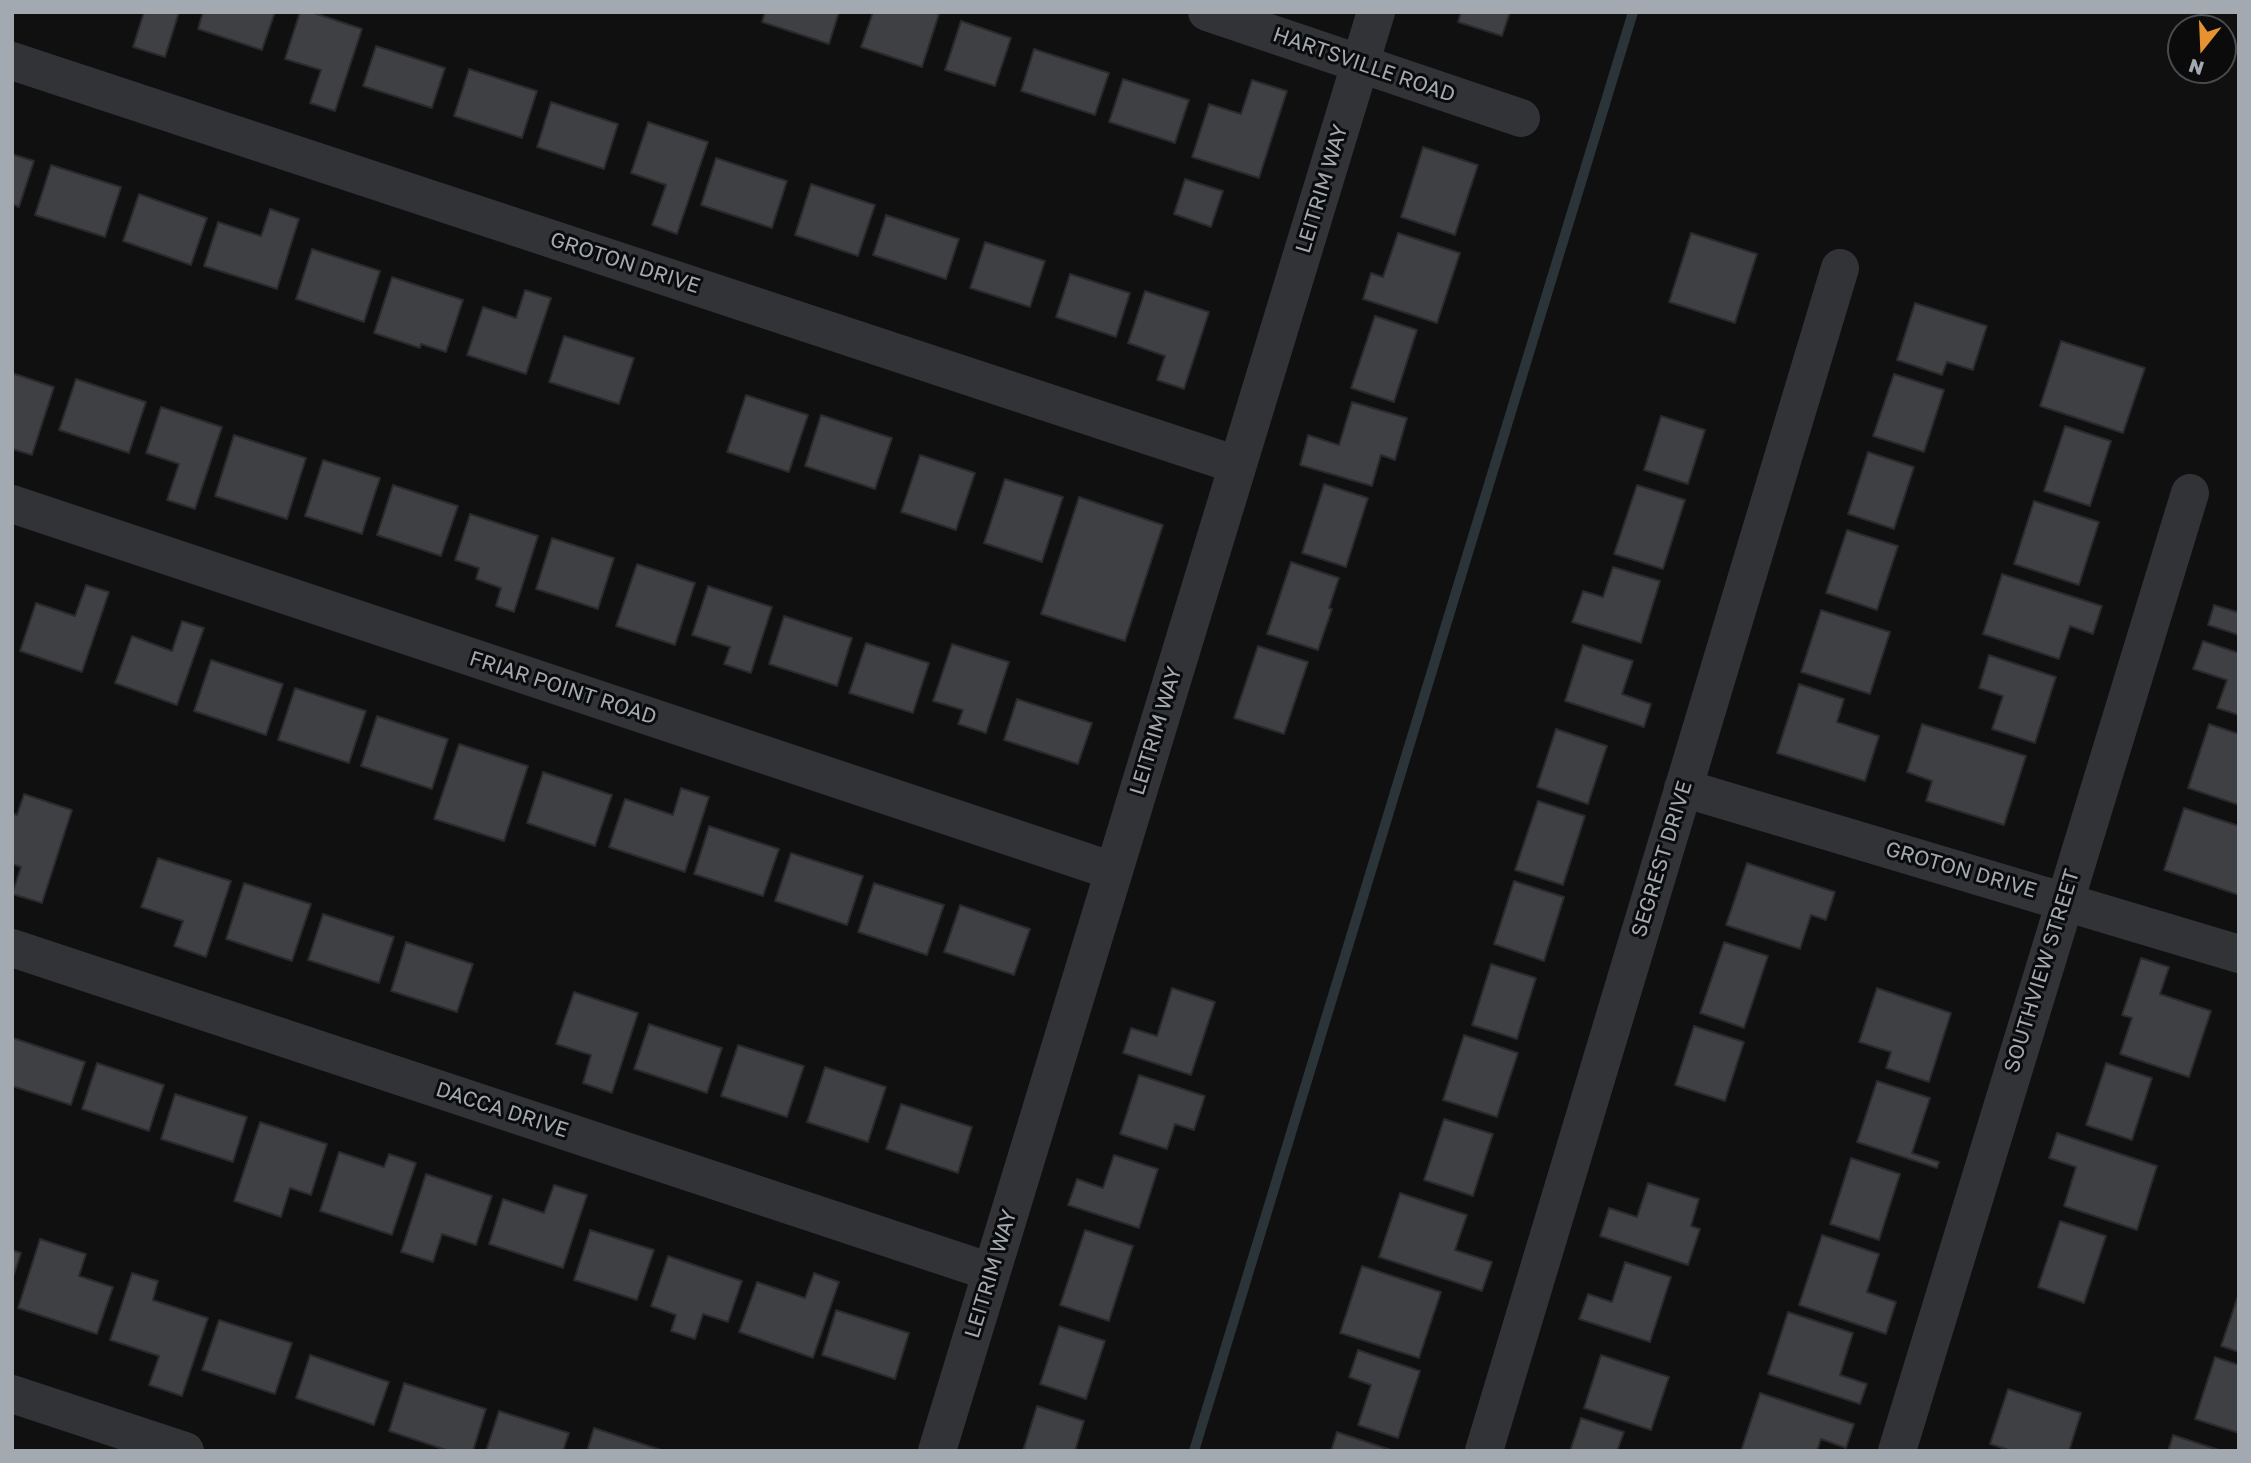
<!DOCTYPE html>
<html>
<head>
<meta charset="utf-8">
<style>
	body { margin:0 }
	#map { position:relative; width:2251px; height:1463px; overflow:hidden; background:#101011; font-family:"Golos Text",sans-serif }
	canvas { display:block }
	.frame { position:absolute; inset:0; border:14px solid #a2a9b1; pointer-events:none }
	.north { position:absolute; left:2167px; top:14px; width:70px; height:70px; box-sizing:border-box; background:#0b0b0c; border:2px solid #474a4e; border-radius:50%; rotate:198deg; font-size:19px; font-weight:700; line-height:28px; text-align:center; color:#a2a9b1 }
	.north::after { content:''; display:block; margin:auto; width:24px; height:32px; background:#e79232; clip-path:polygon(50% 0,100% 100%,50% 72%,0 100%) }
</style>
</head>
<body>
<div id="map">
<canvas width="2251" height="1463"></canvas>
<div class="frame"></div>
<div class="north">N</div>
</div>
<script>
const ctx = document.querySelector('canvas').getContext('2d');
ctx.lineJoin = 'round';
const shape = rows => new Path2D(rows.map(r => 'M' + r).join(''));
function trace(path, color, width, dash) { ctx.strokeStyle = color; ctx.lineWidth = width; ctx.lineCap = dash ? 'butt' : 'round'; ctx.setLineDash(dash || []); ctx.stroke(path); }
function fill(path, color) { ctx.fillStyle = color; ctx.fill(path, 'evenodd'); }
function drawText(font, color, halo, rows, align = 'center') {
  ctx.font = font + ' "Golos Text",sans-serif'; ctx.lineWidth = 6; ctx.setLineDash([]); ctx.textBaseline = 'middle'; ctx.strokeStyle = halo; ctx.fillStyle = color; for (const [text, x, y, turn = 0] of rows) {
    ctx.save(); ctx.translate(x, y); ctx.rotate((+turn || 0) * Math.PI / 180); ctx.textAlign = isNaN(turn) ? turn : align; if (halo) ctx.strokeText(text, 0, 0); ctx.fillText(text, 0, 0); ctx.restore();
  }
}
const stream = shape([
	[1194,1451,1633,12]
]);
const building = shape([
	[144,12,179,12,165,57,133,47,144,12],
	[203,12,275,12,262,50,198,29,203,12],
	[300,12,311,12,362,29,335,111,310,103,321,70,285,59,300,12],
	[765,12,839,12,829,44,762,22,765,12],
	[873,12,933,12,939,14,922,67,861,47,873,12],
	[1461,12,1510,12,1502,36,1458,22,1461,12],
	[961,21,1011,38,995,86,945,70,961,21],
	[376,46,445,68,432,108,363,86,376,46],
	[1034,49,1109,73,1095,115,1021,91,1034,49],
	[469,69,537,91,522,138,454,116,469,69],
	[1123,79,1189,100,1175,143,1109,122,1123,79],
	[1252,80,1287,91,1259,178,1192,157,1209,104,1241,114,1252,80],
	[551,102,618,124,604,169,537,147,551,102],
	[648,122,708,142,677,234,652,225,666,185,631,173,648,122],
	[1423,147,1478,165,1455,235,1401,217,1423,147],
	[12,154,34,161,19,207,12,204,12,154],
	[716,158,787,181,772,228,701,205,716,158],
	[51,165,121,187,105,237,35,215,51,165],
	[1185,179,1223,191,1211,227,1174,214,1185,179],
	[811,184,875,205,858,256,795,235,811,184],
	[139,194,207,218,191,265,123,241,139,194],
	[270,209,299,219,277,289,204,266,218,222,261,236,270,209],
	[886,215,959,239,946,279,873,255,886,215],
	[1398,233,1460,253,1437,323,1363,299,1371,273,1383,277,1398,233],
	[1691,233,1757,254,1735,323,1669,302,1691,233],
	[985,242,1045,261,1030,307,970,288,985,242],
	[312,249,380,271,364,322,296,299,312,249],
	[1070,274,1130,293,1116,337,1056,317,1070,274],
	[392,277,463,300,446,352,421,344,420,348,374,333,392,277],
	[525,290,551,298,526,374,467,355,483,307,516,318,525,290],
	[1145,291,1209,312,1184,389,1157,380,1165,356,1128,343,1145,291],
	[1915,303,1987,326,1973,370,1947,362,1942,375,1897,360,1915,303],
	[1375,316,1417,330,1394,402,1351,388,1375,316],
	[564,336,634,358,619,404,549,382,564,336],
	[2061,341,2145,368,2123,433,2040,406,2061,341],
	[12,373,54,387,32,455,12,449,12,373],
	[1894,374,1944,390,1924,452,1873,436,1894,374],
	[76,379,146,402,129,453,59,430,76,379],
	[746,395,808,415,789,472,727,452,746,395],
	[1352,402,1407,418,1395,460,1381,455,1372,486,1300,465,1308,435,1339,445,1352,402],
	[161,407,222,427,195,509,167,500,179,464,146,453,161,407],
	[821,415,892,438,875,489,805,466,821,415],
	[1661,416,1705,430,1688,484,1644,470,1661,416],
	[2065,426,2111,441,2090,506,2044,491,2065,426],
	[234,435,306,458,287,519,215,496,234,435],
	[1868,452,1914,467,1894,529,1848,514,1868,452],
	[920,455,975,473,956,530,901,512,920,455],
	[323,460,380,478,362,534,305,516,323,460],
	[1005,479,1063,497,1042,562,984,543,1005,479],
	[1324,484,1368,498,1346,567,1302,553,1324,484],
	[393,485,458,506,441,556,377,535,393,485],
	[1637,485,1685,500,1663,569,1614,554,1637,485],
	[1079,497,1163,525,1125,641,1041,614,1079,497],
	[2034,501,2099,522,2079,585,2014,564,2034,501],
	[470,514,538,536,514,612,496,606,501,588,476,579,479,568,455,560,470,514],
	[1847,530,1898,546,1877,610,1826,593,1847,530],
	[552,538,614,558,598,609,536,589,552,538],
	[1291,562,1339,578,1329,608,1332,609,1318,650,1267,634,1291,562],
	[637,564,695,583,675,645,616,626,637,564],
	[1613,567,1660,581,1641,643,1572,622,1583,591,1603,597,1613,567],
	[2002,574,2102,606,2093,634,2070,626,2059,659,1983,634,2002,574],
	[86,585,109,592,82,672,20,651,36,603,75,616,86,585],
	[708,586,772,607,751,673,724,664,730,647,692,635,708,586],
	[2214,605,2237,612,2239,608,2239,635,2208,625,2214,605],
	[1821,610,1890,632,1870,694,1801,672,1821,610],
	[784,616,852,638,837,686,769,664,784,616],
	[182,621,204,628,177,705,115,683,132,636,172,651,182,621],
	[2203,641,2239,653,2239,715,2217,708,2227,680,2193,669,2203,641],
	[866,643,929,663,913,713,849,693,866,643],
	[952,644,1009,662,986,733,958,724,963,710,933,701,952,644],
	[1583,645,1633,661,1622,694,1651,704,1644,727,1565,701,1583,645],
	[1258,646,1308,662,1284,734,1234,718,1258,646],
	[1989,655,2056,677,2035,743,1992,729,2003,696,1979,688,1989,655],
	[211,660,283,684,266,735,194,711,211,660],
	[1799,684,1844,699,1837,722,1879,736,1865,781,1777,753,1799,684],
	[295,688,366,711,349,763,278,740,295,688],
	[1017,699,1092,723,1078,764,1004,740,1017,699],
	[377,716,448,739,432,789,361,766,377,716],
	[1922,724,2026,756,2004,825,1926,801,1932,781,1907,772,1922,724],
	[2209,724,2239,734,2239,805,2188,788,2209,724],
	[1556,729,1607,746,1588,804,1537,787,1556,729],
	[459,744,528,766,504,841,434,819,459,744],
	[543,772,612,795,595,846,527,823,543,772],
	[681,788,709,797,685,872,609,847,625,799,673,815,681,788],
	[24,794,72,810,42,903,12,894,21,867,12,864,12,813,17,815,24,794],
	[1538,801,1585,816,1563,885,1515,870,1538,801],
	[2184,808,2239,826,2239,895,2164,870,2184,808],
	[709,826,779,849,763,896,694,874,709,826],
	[791,853,863,876,847,925,775,901,791,853],
	[158,858,231,881,206,957,174,946,183,921,141,907,158,858],
	[1747,863,1835,892,1826,920,1811,915,1800,949,1726,925,1747,863],
	[1514,881,1564,897,1544,961,1494,944,1514,881],
	[244,883,311,904,292,961,226,939,244,883],
	[874,883,944,905,927,955,858,932,874,883],
	[960,905,1030,929,1014,975,944,952,960,905],
	[323,914,394,937,379,983,308,960,323,914],
	[406,942,473,964,457,1012,391,991,406,942],
	[1724,942,1768,956,1744,1028,1700,1013,1724,942],
	[2141,958,2169,967,2160,994,2211,1011,2189,1077,2120,1054,2132,1018,2122,1015,2141,958],
	[1491,964,1536,978,1517,1039,1472,1025,1491,964],
	[1172,988,1215,1002,1191,1075,1123,1053,1131,1028,1157,1036,1172,988],
	[1877,988,1951,1013,1929,1082,1886,1068,1891,1052,1859,1042,1877,988],
	[574,992,638,1013,612,1093,583,1083,591,1055,556,1044,574,992],
	[649,1024,722,1048,707,1093,634,1069,649,1024],
	[1694,1026,1744,1042,1725,1101,1675,1085,1694,1026],
	[1464,1035,1518,1053,1497,1117,1443,1100,1464,1035],
	[13,1038,85,1062,71,1105,12,1086,13,1038],
	[738,1045,804,1066,787,1117,721,1096,738,1045],
	[97,1063,164,1085,149,1131,82,1109,97,1063],
	[2106,1063,2152,1078,2132,1140,2086,1125,2106,1063],
	[825,1067,886,1087,868,1142,807,1122,825,1067],
	[1139,1075,1205,1096,1194,1130,1175,1124,1167,1149,1120,1134,1139,1075],
	[1877,1081,1930,1098,1912,1153,1939,1162,1937,1168,1857,1142,1877,1081],
	[175,1094,247,1117,233,1162,161,1139,175,1094],
	[901,1104,972,1127,958,1173,886,1149,901,1104],
	[1444,1119,1493,1134,1473,1196,1424,1180,1444,1119],
	[260,1122,327,1144,311,1195,290,1188,281,1217,234,1201,260,1122],
	[2057,1133,2157,1166,2137,1230,2064,1206,2076,1167,2049,1158,2057,1133],
	[339,1152,384,1167,389,1154,416,1163,392,1235,320,1211,339,1152],
	[1114,1155,1158,1169,1139,1228,1068,1205,1077,1179,1103,1188,1114,1155],
	[1851,1158,1900,1174,1879,1240,1830,1224,1851,1158],
	[426,1174,492,1196,476,1245,442,1234,433,1262,401,1252,426,1174],
	[1648,1183,1699,1199,1691,1226,1700,1229,1688,1265,1600,1236,1609,1208,1637,1217,1648,1183],
	[554,1185,587,1195,563,1268,489,1244,503,1199,544,1213,554,1185],
	[1400,1193,1467,1215,1455,1250,1492,1262,1482,1291,1379,1257,1400,1193],
	[2060,1221,2106,1236,2084,1303,2038,1287,2060,1221],
	[590,1230,654,1250,637,1300,574,1280,590,1230],
	[1085,1230,1133,1246,1109,1321,1060,1305,1085,1230],
	[1822,1235,1879,1254,1867,1292,1896,1302,1886,1334,1799,1305,1822,1235],
	[40,1239,86,1254,79,1276,113,1287,97,1334,18,1308,40,1239],
	[12,1250,21,1253,12,1280,12,1250],
	[668,1256,742,1281,728,1322,703,1314,695,1339,671,1331,676,1315,651,1306,668,1256],
	[1625,1262,1671,1277,1650,1342,1579,1319,1588,1294,1612,1302,1625,1262],
	[1362,1266,1441,1292,1419,1358,1340,1333,1362,1266],
	[132,1273,158,1281,153,1300,208,1318,182,1396,149,1385,159,1356,110,1340,132,1273],
	[814,1273,839,1282,813,1358,739,1332,757,1282,805,1298,814,1273],
	[2239,1293,2239,1352,2221,1346,2239,1293],
	[836,1310,909,1333,895,1379,822,1355,836,1310],
	[1788,1312,1853,1333,1840,1375,1867,1384,1860,1404,1768,1374,1788,1312],
	[219,1320,292,1343,275,1394,202,1370,219,1320],
	[1059,1326,1105,1341,1086,1399,1040,1384,1059,1326],
	[1358,1350,1420,1371,1398,1438,1358,1425,1371,1385,1349,1377,1358,1350],
	[310,1355,389,1382,374,1425,296,1398,310,1355],
	[1601,1355,1669,1377,1651,1430,1584,1408,1601,1355],
	[2215,1357,2239,1365,2239,1433,2195,1419,2215,1357],
	[404,1383,486,1409,473,1451,449,1451,389,1431,404,1383],
	[2008,1389,2081,1413,2069,1451,2012,1451,1990,1444,2008,1389],
	[1760,1393,1854,1424,1846,1448,1821,1439,1817,1451,1741,1451,1760,1393],
	[1037,1406,1084,1421,1075,1451,1023,1451,1037,1406],
	[499,1411,569,1433,563,1451,486,1451,499,1411],
	[1581,1418,1624,1432,1617,1451,1570,1451,1581,1418],
	[594,1428,664,1451,587,1451,594,1428],
	[1337,1432,1394,1451,1331,1451,1337,1432],
	[2173,1435,2222,1451,2168,1451,2173,1435]
]);
const street = shape([
	[1207,12,1521,118],
	[12,61,1237,465],
	[12,504,1113,871],
	[1683,788,2239,954],
	[12,948,991,1272],
	[12,1394,185,1451],
	[937,1451,1376,12],
	[1484,1451,1840,268],
	[1897,1451,2190,493]
]);
const streetNames = [
	["HARTSVILLE ROAD",1364,65,19],
	["LEITRIM WAY",1322,189,-73],
	["GROTON DRIVE",625,263,18],
	["FRIAR POINT ROAD",563,688,18],
	["LEITRIM WAY",1156,731,-73],
	["SEGREST DRIVE",1662,859,-73],
	["GROTON DRIVE",1961,870,16],
	["SOUTHVIEW STREET",2042,971,-73],
	["DACCA DRIVE",502,1110,18],
	["LEITRIM WAY",991,1274,-73]
];
trace(stream, '#2a3439', 10);
fill(building, '#3f4044');
trace(building, '#2a2a2d', 2);
trace(street, '#313336', 38);
drawText('21px', '#a2a9b1', '#0b0b0c', streetNames);
</script>
</body>
</html>
